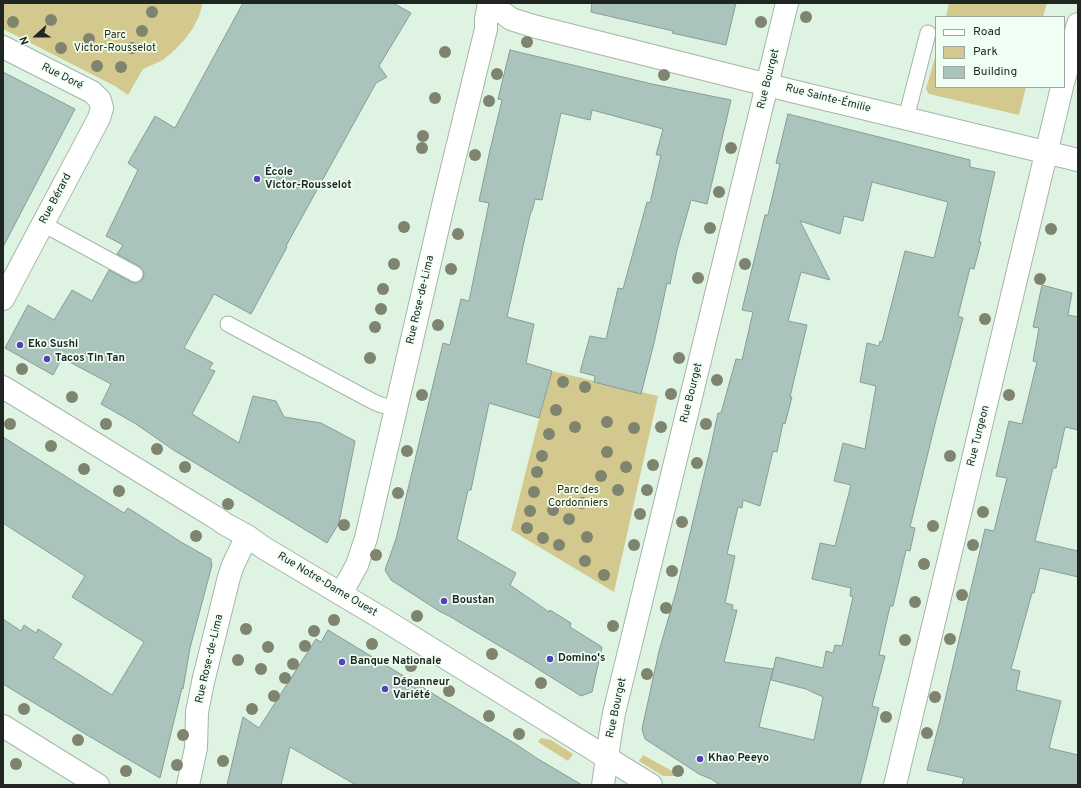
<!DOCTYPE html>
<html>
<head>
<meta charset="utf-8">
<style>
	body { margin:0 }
	#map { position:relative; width:1081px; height:788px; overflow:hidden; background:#dff3e3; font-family:Overpass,sans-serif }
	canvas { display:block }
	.frame { position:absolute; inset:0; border:4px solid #1f2621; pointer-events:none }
	.legend { position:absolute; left:935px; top:16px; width:130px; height:72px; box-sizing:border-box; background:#effff3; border:1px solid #9ca89f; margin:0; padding:5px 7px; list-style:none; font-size:12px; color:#1f2621 }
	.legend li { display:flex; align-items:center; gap:8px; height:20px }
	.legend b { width:20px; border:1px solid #9ca89f }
	.north { position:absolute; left:16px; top:16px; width:40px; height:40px; -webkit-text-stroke:3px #effff3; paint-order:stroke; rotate:249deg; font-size:11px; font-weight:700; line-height:16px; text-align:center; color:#1f2621 }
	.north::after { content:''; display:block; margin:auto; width:14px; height:18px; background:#1f2621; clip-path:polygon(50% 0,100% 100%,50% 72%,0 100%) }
</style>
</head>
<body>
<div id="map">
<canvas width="1081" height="788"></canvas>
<div class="frame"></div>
<ul class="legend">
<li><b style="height:5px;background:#fff"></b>Road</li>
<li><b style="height:11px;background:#d3c98e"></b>Park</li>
<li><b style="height:11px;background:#aac3bc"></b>Building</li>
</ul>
<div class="north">N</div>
</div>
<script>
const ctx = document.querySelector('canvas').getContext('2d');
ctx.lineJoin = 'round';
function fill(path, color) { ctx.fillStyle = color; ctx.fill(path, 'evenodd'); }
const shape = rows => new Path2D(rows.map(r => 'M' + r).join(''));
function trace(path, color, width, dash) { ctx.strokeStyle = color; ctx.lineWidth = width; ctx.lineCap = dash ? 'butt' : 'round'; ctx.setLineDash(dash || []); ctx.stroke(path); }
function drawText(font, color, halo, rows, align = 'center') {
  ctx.font = font + ' Overpass,sans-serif'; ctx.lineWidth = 3.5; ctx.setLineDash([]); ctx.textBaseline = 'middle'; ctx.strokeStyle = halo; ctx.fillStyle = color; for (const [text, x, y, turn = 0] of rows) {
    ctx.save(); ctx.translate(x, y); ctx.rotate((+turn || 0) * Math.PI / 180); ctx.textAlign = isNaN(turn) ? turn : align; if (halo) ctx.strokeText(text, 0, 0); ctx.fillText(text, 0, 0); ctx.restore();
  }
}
const green = shape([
	[3,3,203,3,199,16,193,28,185,39,176,49,163,60,143,69,128,95,115,86,3,29],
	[949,3,1047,3,1043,17,946,17],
	[936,54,936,87,1026,87,1019,115,929,94,926,89],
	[552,371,658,396,614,592,511,530,539,419],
	[541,738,551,740,573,754,568,761,538,742],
	[643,755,676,773,674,776,663,776,639,761]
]);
const building = shape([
	[243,3,393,3,411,13,379,66,387,77,376,83,286,246,287,247,251,314,214,294,184,348,213,363,209,369,215,371,192,414,239,443,253,396,276,401,284,417,321,423,355,441,339,523,327,543,172,449,136,424,101,404,111,384,62,358,53,375,5,348,28,305,54,320,72,290,92,301,109,270,131,282,136,283,140,281,143,279,144,273,142,269,139,266,117,254,123,245,106,236,138,170,128,163,155,116,175,128,243,3],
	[592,3,736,3,726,45,672,33,673,31,591,12,592,3],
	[510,50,652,84,731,100,707,204,691,200,677,250,670,284,667,283,654,343,641,394,594,382,595,376,580,372,590,336,606,339,618,288,623,289,647,202,650,203,661,155,656,155,663,129,592,110,590,120,561,113,542,200,535,199,532,211,531,211,507,317,534,324,526,363,552,371,539,418,489,403,471,490,468,490,457,539,516,573,510,585,549,612,550,610,571,623,570,627,602,647,592,692,581,696,530,664,449,616,439,611,391,580,385,570,396,539,443,343,450,345,461,299,469,301,489,203,479,201,490,150,502,100,498,99,510,50],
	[3,72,75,109,3,247,3,72],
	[788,114,970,160,970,167,995,172,979,242,981,242,974,269,970,268,958,316,963,318,936,420,910,527,915,528,910,551,906,550,893,606,890,606,879,655,885,656,872,706,879,708,860,785,720,785,711,779,699,774,645,739,642,729,659,651,676,592,710,450,718,413,721,413,736,359,742,360,753,312,742,310,765,215,768,215,780,164,776,163,788,114],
	[872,182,948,202,934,258,905,251,882,342,880,341,879,346,867,343,860,382,876,386,865,449,843,443,834,481,851,485,835,546,820,543,812,579,851,588,850,596,853,597,842,646,835,645,833,653,826,651,823,668,776,657,771,680,806,689,823,697,814,740,759,727,773,669,724,662,737,610,732,610,733,605,725,603,735,556,727,554,738,507,742,508,743,500,760,506,773,451,777,452,783,423,785,424,792,397,790,397,807,325,788,321,801,272,830,280,800,221,840,234,844,216,863,221,872,182],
	[1042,285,1072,293,1068,315,1078,317,1078,430,1065,427,1056,468,1053,468,1035,541,1078,551,1078,577,1040,568,1034,593,1032,593,1011,669,1020,671,1016,690,1061,701,1049,748,1078,755,1078,785,962,785,964,778,927,770,940,721,985,529,994,531,1007,478,996,476,1009,421,1022,424,1037,362,1033,361,1039,328,1033,327,1042,285],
	[3,437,124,513,128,508,181,542,211,559,211,562,212,565,190,648,183,689,182,688,160,778,87,735,3,684,3,619,21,631,24,625,36,633,38,629,62,644,53,658,112,695,144,642,72,597,85,576,3,523,3,437],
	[328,630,514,743,538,759,582,785,356,785,290,747,281,785,227,785,243,717,259,728,316,639,321,642,328,630]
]);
const service = shape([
	[906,118,928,33],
	[43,224,135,274],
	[228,324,372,401,381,405,396,408]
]);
const minor = shape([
	[490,3,511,19,533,26,792,91,1078,160],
	[3,47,92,92,100,100,102,108,99,118,3,299],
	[1064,80,1078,24],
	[341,594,357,565,366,538,445,197,486,29,486,19,489,3],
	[3,726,98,785],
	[188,785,196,748,197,712,203,682,229,577,233,565,247,536],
	[603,785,611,730,614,713,787,3],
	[895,785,1062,87]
]);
const secondary = shape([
	[3,387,190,502,218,519,225,524,247,536,264,548,383,619,651,785]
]);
const trees = [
	[152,12],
	[806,17],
	[51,20],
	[13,22],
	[761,22],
	[142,31],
	[89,39],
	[527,42],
	[61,48],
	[132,48],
	[445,52],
	[97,66],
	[121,67],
	[497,74],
	[664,75],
	[435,98],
	[489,101],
	[423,136],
	[422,148],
	[731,148],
	[475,155],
	[719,192],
	[404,227],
	[710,228],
	[1051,229],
	[458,234],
	[394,264],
	[745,264],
	[451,269],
	[698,278],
	[1040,279],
	[383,289],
	[381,309],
	[985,319],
	[438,325],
	[375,327],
	[370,358],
	[679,358],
	[22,369],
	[717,380],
	[563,382],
	[585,387],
	[671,394],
	[422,395],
	[1009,395],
	[72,397],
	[556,410],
	[607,422],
	[10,424],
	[106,424],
	[706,424],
	[575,427],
	[661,427],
	[634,428],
	[549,434],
	[51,446],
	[157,449],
	[407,451],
	[607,452],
	[542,456],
	[950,456],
	[697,463],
	[653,465],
	[185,467],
	[626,467],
	[84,469],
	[537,472],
	[601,476],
	[618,490],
	[647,490],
	[119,491],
	[534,492],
	[398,493],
	[582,503],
	[228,504],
	[553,510],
	[530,511],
	[983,512],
	[640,514],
	[569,519],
	[682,522],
	[344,525],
	[933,526],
	[527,528],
	[196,536],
	[587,537],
	[543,538],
	[559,545],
	[634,545],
	[973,545],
	[376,555],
	[585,561],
	[924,564],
	[672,571],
	[604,575],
	[962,595],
	[915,602],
	[666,608],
	[417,616],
	[334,620],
	[613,626],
	[246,629],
	[314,631],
	[950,639],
	[905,640],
	[372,644],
	[305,646],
	[268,647],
	[492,654],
	[238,660],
	[293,664],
	[411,666],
	[261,669],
	[647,674],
	[285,678],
	[541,683],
	[449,691],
	[274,696],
	[935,697],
	[24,709],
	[252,709],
	[489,716],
	[886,717],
	[927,733],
	[519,734],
	[183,735],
	[78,740],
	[223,761],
	[16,764],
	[177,765],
	[126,771],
	[678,771]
];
const markers = [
	[257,179,4,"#5442ba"],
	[20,345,4,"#5442ba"],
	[47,359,4,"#5442ba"],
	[444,601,4,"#5442ba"],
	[550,659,4,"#5442ba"],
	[342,662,4,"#5442ba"],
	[385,689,4,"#5442ba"],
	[700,759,4,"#5442ba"]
];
const parkNames = [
	["Parc",115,36],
	["Victor-Rousselot",115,49],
	["Parc des",578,491],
	["Cordonniers",578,504]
];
const streetNames = [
	["Rue Doré",62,77,27],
	["Rue Bourget",769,79,-76],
	["Rue Sainte-Émilie",828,99,14],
	["Rue Bérard",56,199,-62],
	["Rue Rose-de-Lima",421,300,-77],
	["Rue Bourget",692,393,-76],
	["Rue Turgeon",979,436,-76],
	["Rue Notre-Dame Ouest",327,585,31],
	["Rue Rose-de-Lima",210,659,-77],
	["Rue Bourget",617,708,-78]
];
const poiNames = [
	["École",265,173],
	["Victor-Rousselot",265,186],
	["Eko Sushi",28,345],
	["Tacos Tin Tan",55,359],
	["Boustan",452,601],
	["Domino's",558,659],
	["Banque Nationale",350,662],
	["Dépanneur",393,683],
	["Variété",393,696],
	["Khao Peeyo",708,759]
];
fill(green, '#d3c98e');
fill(building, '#aac3bc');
trace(building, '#859d97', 1);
trace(service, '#a4b6a7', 17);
trace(minor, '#a4b6a7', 24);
trace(secondary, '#a4b6a7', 24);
trace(service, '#fff', 15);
trace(minor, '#fff', 22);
trace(secondary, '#fff', 22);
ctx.fillStyle = '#7e846e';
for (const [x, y] of trees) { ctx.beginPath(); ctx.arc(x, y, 6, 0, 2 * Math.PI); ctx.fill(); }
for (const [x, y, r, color] of markers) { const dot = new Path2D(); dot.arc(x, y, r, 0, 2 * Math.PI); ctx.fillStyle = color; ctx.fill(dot); trace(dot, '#effff3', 1.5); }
drawText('11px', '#2f2a0e', '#effff3', parkNames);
drawText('11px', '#1f2621', '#effff3', streetNames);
drawText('bold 11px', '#1f2621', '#effff3', poiNames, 'left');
</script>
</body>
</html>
